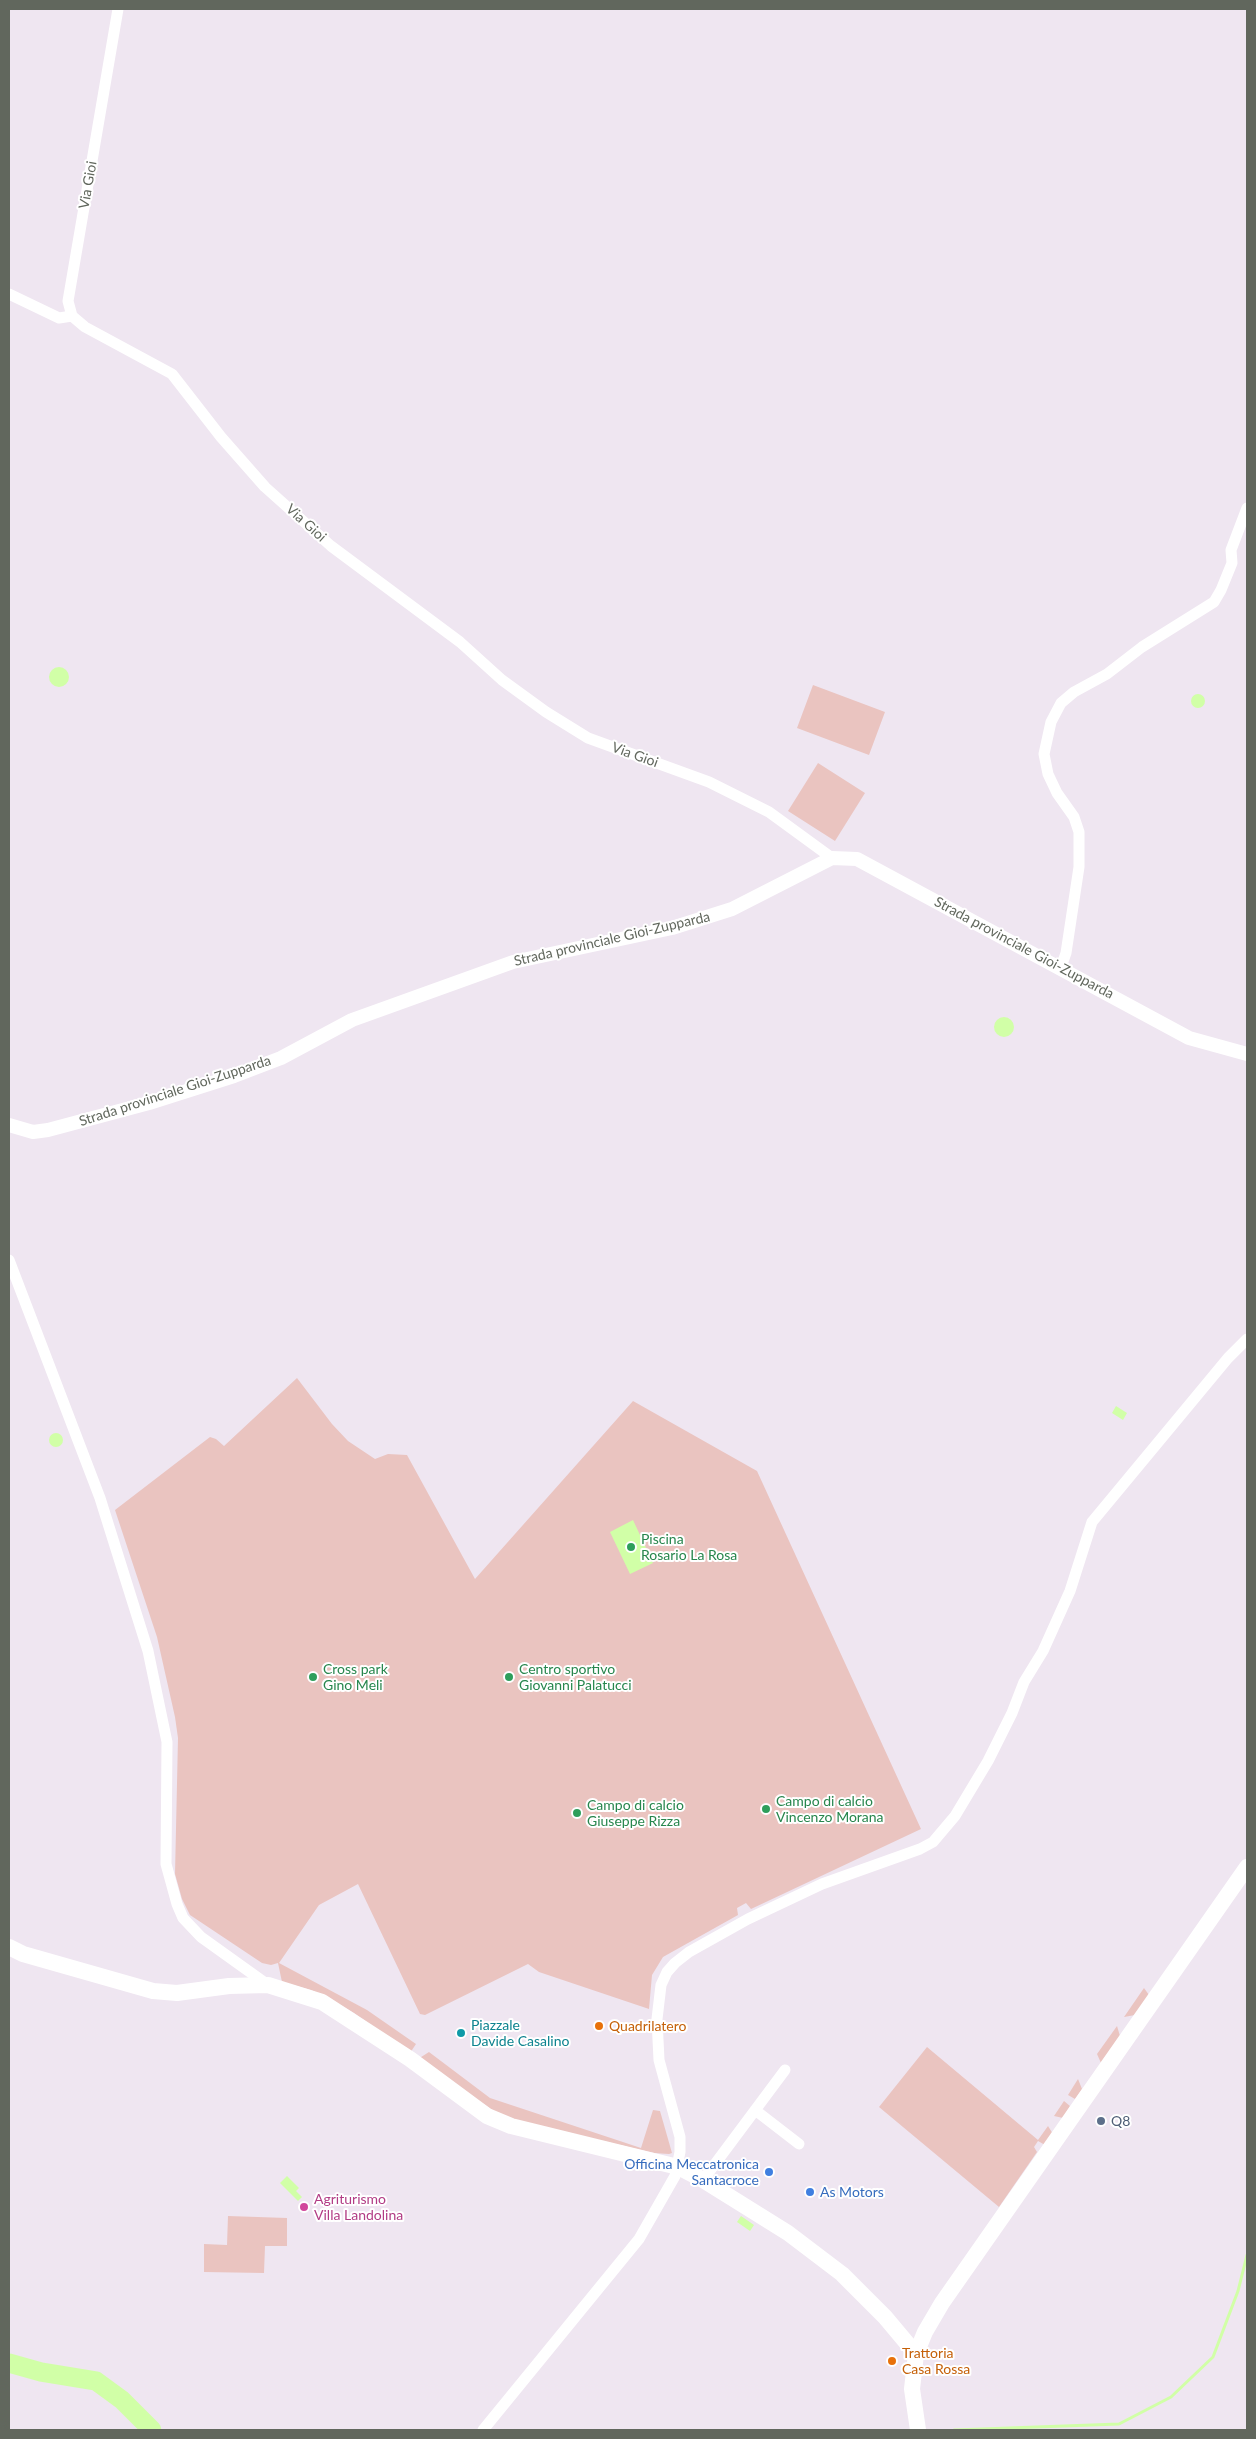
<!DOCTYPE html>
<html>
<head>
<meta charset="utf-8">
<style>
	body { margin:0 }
	#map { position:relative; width:1256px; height:2439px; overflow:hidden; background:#efe6f1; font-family:Lato,sans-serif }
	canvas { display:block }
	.frame { position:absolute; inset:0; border:10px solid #61675d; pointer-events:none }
</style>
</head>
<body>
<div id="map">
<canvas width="1256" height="2439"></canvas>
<div class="frame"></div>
</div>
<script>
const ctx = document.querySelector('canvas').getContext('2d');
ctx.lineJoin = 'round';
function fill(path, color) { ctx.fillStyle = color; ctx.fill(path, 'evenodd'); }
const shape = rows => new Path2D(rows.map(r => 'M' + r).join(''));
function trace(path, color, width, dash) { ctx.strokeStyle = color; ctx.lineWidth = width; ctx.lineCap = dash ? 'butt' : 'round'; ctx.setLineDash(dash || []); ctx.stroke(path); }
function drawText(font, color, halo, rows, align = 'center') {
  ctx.font = font + ' Lato,sans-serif'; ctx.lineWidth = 4; ctx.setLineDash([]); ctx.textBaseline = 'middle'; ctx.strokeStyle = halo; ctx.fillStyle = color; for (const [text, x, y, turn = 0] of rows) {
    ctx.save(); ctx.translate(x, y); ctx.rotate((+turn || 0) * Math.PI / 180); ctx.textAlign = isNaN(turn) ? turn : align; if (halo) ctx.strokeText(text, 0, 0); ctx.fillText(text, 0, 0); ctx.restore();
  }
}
const green = shape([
	[813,685,885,712,869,755,797,728],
	[818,763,865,793,835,841,788,811],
	[297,1378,332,1424,348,1441,375,1459,388,1454,407,1455,475,1579,633,1401,757,1471,921,1829,751,1909,746,1903,737,1908,738,1915,663,1957,652,1975,649,2009,539,1972,528,1964,425,2015,420,2014,358,1884,319,1905,279,1963,367,2010,416,2044,410,2053,354,2013,330,1999,311,1990,282,1982,278,1963,271,1965,262,1963,190,1915,182,1899,175,1874,178,1738,175,1717,157,1637,115,1510,210,1437,216,1439,224,1446],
	[1144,1988,1149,1995,1135,2015,1124,2017],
	[1117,2026,1120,2036,1101,2063,1097,2054],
	[927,2047,1038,2140,1048,2126,1053,2134,1045,2145,1038,2141,1034,2147,1037,2152,999,2207,879,2107],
	[429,2052,490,2098,641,2148,653,2110,660,2111,672,2153,669,2154,654,2153,504,2118,418,2059],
	[1078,2079,1082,2089,1075,2099,1068,2095],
	[1064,2101,1070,2106,1063,2118,1054,2116],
	[228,2216,287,2218,287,2246,265,2246,264,2273,204,2272,204,2244,227,2245]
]);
const water = shape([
	'49 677a10 10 0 1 1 20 0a10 10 0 1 1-20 0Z',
	'1191 701a7 7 0 1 1 14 0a7 7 0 1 1-14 0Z',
	'994 1027a10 10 0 1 1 20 0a10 10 0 1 1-20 0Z',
	[1116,1406,1127,1413,1123,1420,1112,1413],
	'49 1440a7 7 0 1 1 14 0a7 7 0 1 1-14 0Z',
	[633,1520,653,1563,630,1574,610,1532],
	[287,2176,299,2188,296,2191,302,2197,298,2201,280,2183],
	[741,2216,754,2225,750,2231,737,2222]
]);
const stream = shape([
	[954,2430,1119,2424,1171,2397,1213,2357,1238,2291,1247,2255]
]);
const river = shape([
	[9,2363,41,2372,96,2381,122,2400,152,2430]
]);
const minor = shape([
	[118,9,68,301,72,316,85,327,172,374,221,437,265,487,331,546,460,642,502,680,546,712,588,738,709,782,769,812,832,858],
	[9,294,59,318,72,316],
	[1061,967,1066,953,1079,867,1079,832,1074,817,1057,793,1048,774,1044,754,1051,722,1061,703,1074,692,1107,674,1142,647,1214,602,1221,590,1232,563,1231,550,1247,508],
	[9,1260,100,1498,148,1651,167,1742,166,1864,177,1904,183,1918,201,1937,268,1985],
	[755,2110,799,2144],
	[703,2180,785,2070],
	[483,2430,639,2239,675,2176,680,2152,680,2137,659,2060,657,2019,661,1985,667,1972,675,1963,689,1952,748,1919,822,1884,920,1849,933,1842,955,1816,988,1761,1012,1713,1024,1682,1043,1651,1070,1591,1092,1522,1228,1358,1247,1339]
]);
const tertiary = shape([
	[9,1125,33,1132,48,1130,149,1103,234,1076,281,1058,352,1020,513,962,672,928,732,909,832,858,857,859,1189,1038,1247,1054]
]);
const secondary = shape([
	[9,1947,23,1954,153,1991,177,1993,229,1986,268,1985,322,2002,410,2059,487,2116,511,2126,678,2167,703,2180,788,2233,842,2274,885,2317,916,2354],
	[918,2430,912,2389,916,2354,925,2332,942,2303,1247,1867]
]);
const markers = [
	[631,1547,5,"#2e9e5b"],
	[313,1677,5,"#2e9e5b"],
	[509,1677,5,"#2e9e5b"],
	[766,1809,5,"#2e9e5b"],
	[577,1813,5,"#2e9e5b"],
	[599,2026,5,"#e8710a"],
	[461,2033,5,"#0f9aa8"],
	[1101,2121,5,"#5c6f8a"],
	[769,2172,5,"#3f7fe0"],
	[810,2192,5,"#3f7fe0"],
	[304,2207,5,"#d1479c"],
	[892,2361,5,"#e8710a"]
];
const streetNames = [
	["Via Gioi",88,185,-80],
	["Via Gioi",306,523,42],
	["Via Gioi",635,755,20],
	["Strada provinciale Gioi-Zupparda",612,939,-13],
	["Strada provinciale Gioi-Zupparda",1024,948,28],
	["Strada provinciale Gioi-Zupparda",175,1091,-18]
];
const leisureNames = [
	["Piscina",641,1539],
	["Rosario La Rosa",641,1555],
	["Cross park",323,1669],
	["Gino Meli",323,1685],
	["Centro sportivo",519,1669],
	["Giovanni Palatucci",519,1685],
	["Campo di calcio",776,1801],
	["Vincenzo Morana",776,1817],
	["Campo di calcio",587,1805],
	["Giuseppe Rizza",587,1821]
];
const cultureNames = [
	["Piazzale",471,2025],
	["Davide Casalino",471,2041]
];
const foodNames = [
	["Quadrilatero",609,2026],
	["Trattoria",902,2353],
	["Casa Rossa",902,2369]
];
const serviceNames = [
	["Q8",1111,2121]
];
const shopNames = [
	["Officina Meccatronica",759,2164],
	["Santacroce",759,2180],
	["As Motors",820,2192,"left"]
];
const hotelNames = [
	["Agriturismo",314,2199],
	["Villa Landolina",314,2215]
];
fill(green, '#eac4c0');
fill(water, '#d1ffa7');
trace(stream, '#d1ffa7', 3);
trace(river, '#d1ffa7', 19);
trace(minor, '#fff', 11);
trace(tertiary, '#fff', 14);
trace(secondary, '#fff', 16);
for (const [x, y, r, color] of markers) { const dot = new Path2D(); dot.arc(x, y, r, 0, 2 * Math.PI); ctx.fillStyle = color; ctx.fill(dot); trace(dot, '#fff', 2); }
drawText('14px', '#61675d', '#fff', streetNames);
drawText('14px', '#27864d', '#fff', leisureNames, 'left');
drawText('14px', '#0d838f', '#fff', cultureNames, 'left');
drawText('14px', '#c56008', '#fff', foodNames, 'left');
drawText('14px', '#4e5e75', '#fff', serviceNames, 'left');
drawText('14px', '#366cbe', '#fff', shopNames, 'right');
drawText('14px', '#b23c85', '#fff', hotelNames, 'left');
</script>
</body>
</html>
